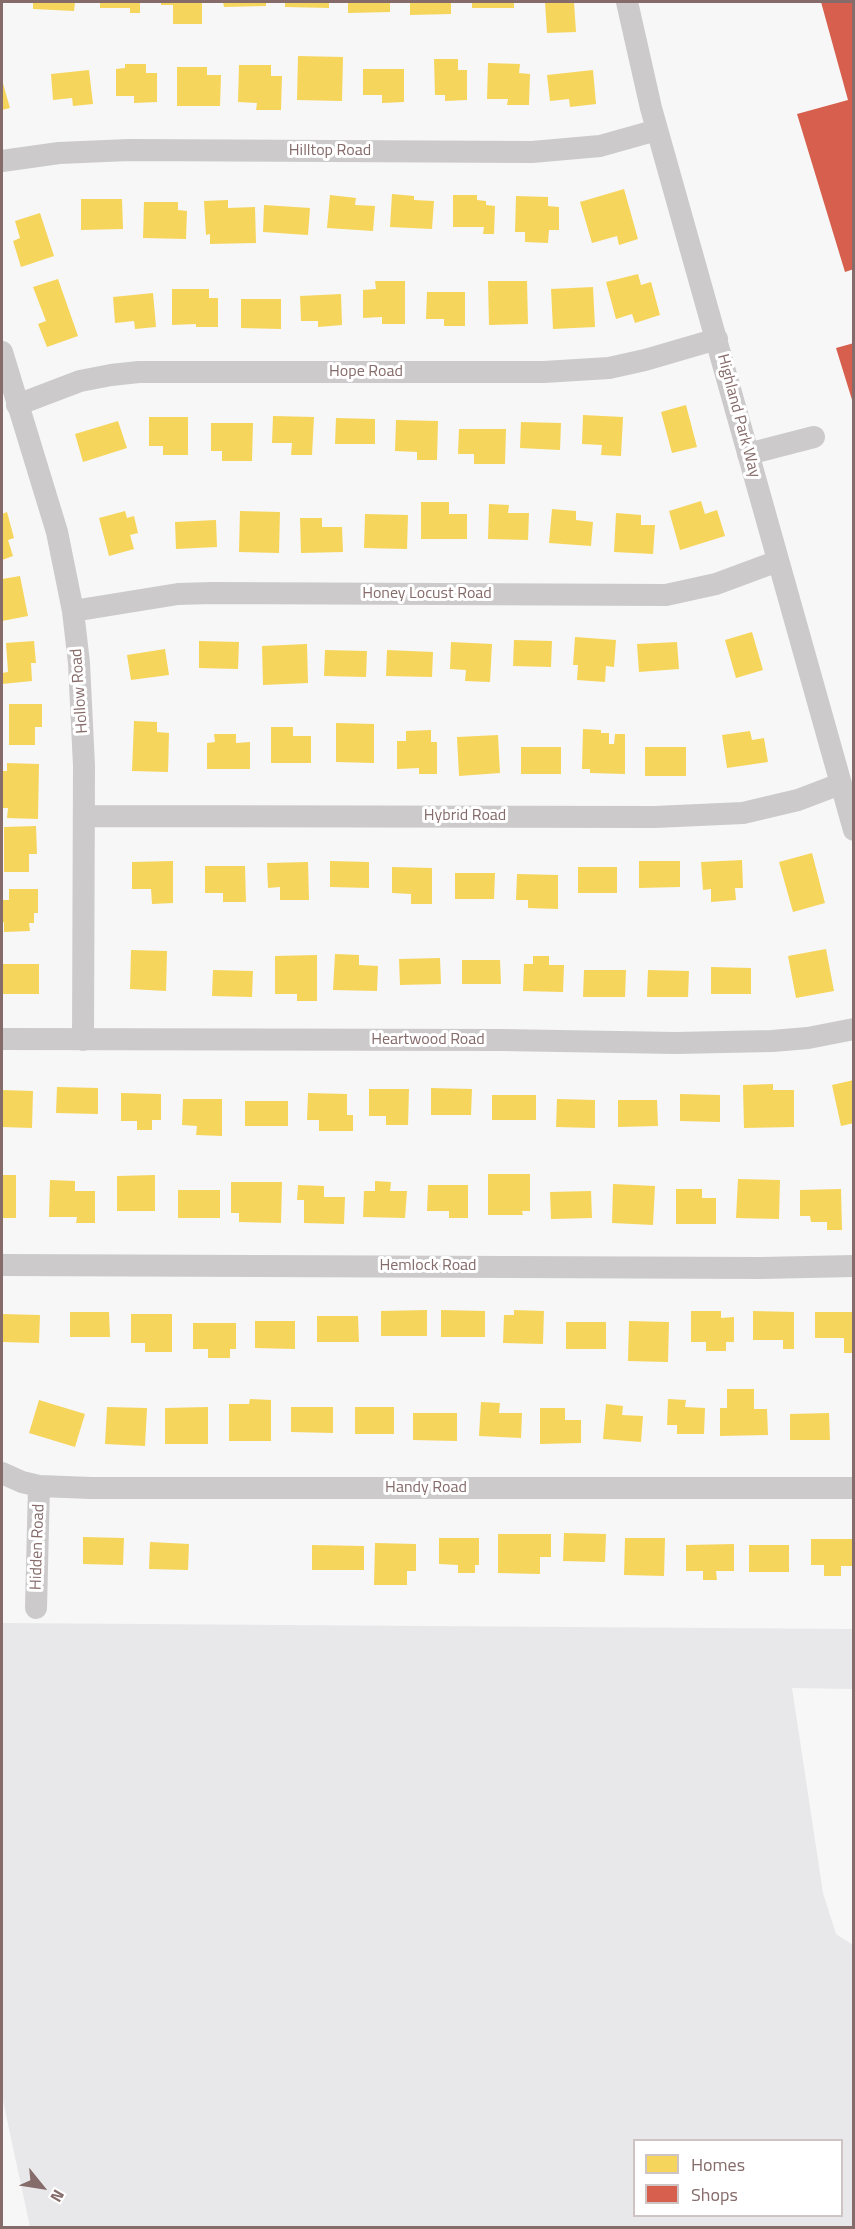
<!DOCTYPE html>
<html>
<head>
<meta charset="utf-8">
<style>
	body { margin:0 }
	#map { position:relative; width:855px; height:2229px; overflow:hidden; background:#f7f7f7; font-family:"Titillium Web",sans-serif }
	canvas { display:block }
	.frame { position:absolute; inset:0; border:3px solid #856b6a; pointer-events:none }
	.legend { position:absolute; left:633px; top:2139px; width:210px; height:78px; box-sizing:border-box; background:#fff; border:2px solid #cec4c3; margin:0; padding:8px 10px; list-style:none; font-size:18px; color:#856b6a }
	.legend li { display:flex; align-items:center; gap:12px; height:30px }
	.legend b { width:30px; border:2px solid #cec4c3 }
	.north { position:absolute; left:12px; top:2157px; width:60px; height:60px; -webkit-text-stroke:4px #fff; paint-order:stroke; rotate:120deg; font-size:16px; font-weight:700; line-height:24px; text-align:center; color:#856b6a }
	.north::after { content:''; display:block; margin:auto; width:21px; height:27px; background:#856b6a; clip-path:polygon(50% 0,100% 100%,50% 72%,0 100%) }
</style>
</head>
<body>
<div id="map">
<canvas width="855" height="2229"></canvas>
<div class="frame"></div>
<ul class="legend">
<li><b style="height:16px;background:#f6d55c"></b>Homes</li>
<li><b style="height:16px;background:#d6604d"></b>Shops</li>
</ul>
<div class="north">N</div>
</div>
<script>
const ctx = document.querySelector('canvas').getContext('2d');
ctx.lineJoin = 'round';
function fill(path, color) { ctx.fillStyle = color; ctx.fill(path, 'evenodd'); }
const shape = rows => new Path2D(rows.map(r => 'M' + r).join(''));
function trace(path, color, width, dash) { ctx.strokeStyle = color; ctx.lineWidth = width; ctx.lineCap = dash ? 'butt' : 'round'; ctx.setLineDash(dash || []); ctx.stroke(path); }
function drawText(font, color, halo, rows, align = 'center') {
  ctx.font = font + ' "Titillium Web",sans-serif'; ctx.lineWidth = 6; ctx.setLineDash([]); ctx.textBaseline = 'middle'; ctx.strokeStyle = halo; ctx.fillStyle = color; for (const [text, x, y, turn = 0] of rows) {
    ctx.save(); ctx.translate(x, y); ctx.rotate((+turn || 0) * Math.PI / 180); ctx.textAlign = isNaN(turn) ? turn : align; if (halo) ctx.strokeText(text, 0, 0); ctx.fillText(text, 0, 0); ctx.restore();
  }
}
const green = shape([
	[2,1623,853,1629,853,1689,792,1688,823,1893,836,1934,853,1945,853,2227,30,2227,2,2096],
	[634,2140,842,2140,842,2216,634,2216]
]);
const homes = shape([
	[33,2,75,2,74,11,33,9],
	[100,2,140,2,140,13,130,13,130,8,100,8],
	[161,2,202,2,202,24,173,24,173,5,161,5],
	[223,2,266,2,266,6,224,7],
	[285,2,329,2,329,8,285,7],
	[348,2,390,2,390,12,348,13],
	[410,2,451,2,451,14,410,15],
	[472,2,514,2,514,8,472,8],
	[545,2,574,2,576,32,547,33],
	[298,56,343,57,342,101,297,100],
	[434,59,458,59,458,70,467,70,467,100,445,101,445,95,435,95],
	[488,63,520,64,519,73,530,74,529,105,507,105,508,99,487,99],
	[125,64,146,64,146,73,157,73,157,102,134,103,134,96,116,96,116,69,125,68],
	[239,65,271,65,271,76,282,76,281,110,256,110,257,103,238,102],
	[177,67,207,67,207,75,221,75,220,106,177,106],
	[363,69,404,69,404,102,382,103,382,95,363,95],
	[89,70,93,104,73,106,72,98,53,100,51,74],
	[593,70,596,104,570,107,569,99,550,101,547,75],
	[2,80,10,108,2,110],
	[624,189,638,239,619,245,617,236,592,243,580,202],
	[392,194,414,196,414,200,434,201,432,229,390,227],
	[330,195,356,198,355,205,375,206,373,231,327,228],
	[453,195,477,195,477,200,486,201,486,205,495,206,494,234,483,234,484,227,453,227],
	[516,196,548,197,548,206,559,207,559,230,549,230,548,243,525,242,525,232,515,232],
	[81,199,122,199,123,229,81,230],
	[228,200,228,208,255,207,256,243,210,244,210,234,206,235,204,201],
	[144,202,178,202,178,210,187,211,186,239,143,238],
	[264,205,310,208,308,235,263,232],
	[40,213,54,256,21,267,13,241,20,238,15,221],
	[638,274,641,285,651,282,660,315,635,323,632,314,616,319,606,282],
	[58,279,78,336,47,347,38,324,46,321,33,287],
	[375,281,405,281,405,324,382,324,382,317,363,318,363,290,376,289],
	[488,281,527,281,528,324,489,325],
	[593,287,595,327,553,329,551,289],
	[172,289,209,289,209,298,218,298,218,327,196,327,196,324,172,325],
	[427,292,465,292,465,326,444,326,444,319,426,319],
	[153,293,156,327,135,329,134,321,115,323,113,297],
	[341,294,342,325,318,327,318,321,301,321,300,296],
	[241,299,281,299,281,329,241,328],
	[686,405,697,447,672,453,661,412],
	[583,415,623,417,621,456,601,455,602,445,582,444],
	[273,416,314,417,312,455,291,455,292,443,272,443],
	[149,417,188,417,188,455,163,455,163,446,149,446],
	[336,418,375,419,375,444,335,444],
	[396,420,438,421,437,460,417,460,417,452,395,451],
	[118,421,127,448,83,462,75,434],
	[521,422,561,423,560,450,520,448],
	[211,423,253,423,252,461,222,461,222,451,211,451],
	[459,429,506,429,505,464,474,464,474,454,458,454],
	[701,501,705,514,717,510,725,536,680,550,669,511],
	[421,502,449,502,449,514,467,514,467,539,421,539],
	[489,504,509,505,508,513,529,513,528,540,488,539],
	[552,509,576,511,576,520,593,522,591,546,549,543],
	[125,511,127,518,134,516,138,533,130,535,134,549,109,556,99,518],
	[240,511,280,512,279,553,239,552],
	[7,512,14,538,8,540,13,556,2,560,2,514],
	[616,513,641,515,641,525,655,525,653,554,614,552],
	[365,514,408,515,407,549,364,548],
	[300,518,322,518,322,527,342,527,343,552,301,553],
	[216,520,217,547,176,549,175,522],
	[20,576,28,616,2,621,2,579],
	[752,632,763,670,736,678,725,640],
	[575,637,616,640,614,667,606,666,605,682,577,680,578,665,573,665],
	[514,640,552,641,551,667,513,666],
	[34,641,36,663,31,663,32,681,2,684,2,673,8,672,6,643],
	[199,641,239,642,238,669,199,668],
	[451,642,492,644,490,682,465,681,466,670,450,669],
	[677,642,679,669,639,672,637,644],
	[307,644,308,683,263,685,262,646],
	[165,649,169,675,131,680,127,655],
	[325,650,367,651,366,677,324,676],
	[387,650,433,652,432,677,386,676],
	[9,704,42,704,42,727,35,727,35,745,9,745],
	[134,721,157,722,157,732,169,733,168,772,132,771],
	[336,723,374,724,374,763,336,762],
	[271,727,293,727,293,736,311,736,311,763,271,763],
	[583,729,601,730,601,733,609,733,609,744,614,744,615,734,625,734,625,774,590,773,590,769,582,769],
	[431,730,431,742,437,742,437,774,419,774,419,768,397,769,397,741,406,741,406,731],
	[750,731,752,740,764,738,768,762,727,768,722,735],
	[214,734,236,734,236,743,250,742,250,769,207,769,207,743,215,742],
	[498,735,500,773,459,776,457,737],
	[521,747,561,747,561,774,521,774],
	[645,747,686,747,686,776,645,776],
	[7,763,39,764,38,819,7,818,8,808,2,808,2,771,7,771],
	[36,826,37,854,29,854,29,872,4,872,4,827],
	[812,853,825,903,793,912,779,862],
	[742,860,743,888,735,888,736,900,711,902,711,889,703,890,701,862],
	[173,861,173,903,152,904,151,889,132,889,132,862],
	[330,861,369,862,369,888,330,887],
	[639,861,680,861,680,887,639,888],
	[308,862,309,900,280,900,280,887,268,888,267,863],
	[205,866,245,866,246,902,223,902,223,893,205,893],
	[392,867,432,868,432,904,411,904,411,894,392,893],
	[578,867,617,867,617,893,578,893],
	[455,873,495,873,494,899,455,899],
	[517,874,558,875,558,909,528,908,528,900,516,900],
	[9,889,38,889,38,913,34,913,34,923,29,923,30,931,4,932,4,922,2,923,2,900,9,900],
	[826,949,834,991,796,998,788,956],
	[131,950,167,951,166,991,130,989],
	[335,954,359,955,359,965,378,966,377,991,333,990],
	[317,955,317,1001,297,1001,297,994,275,994,275,956],
	[533,956,549,956,549,965,564,965,563,992,523,991,524,964,533,964],
	[440,958,441,984,400,985,399,959],
	[462,960,500,960,501,984,462,984],
	[2,964,39,964,39,994,2,994],
	[711,967,751,968,751,994,711,994],
	[213,970,253,971,252,997,212,996],
	[584,970,626,970,625,997,583,997],
	[648,970,689,971,688,997,647,997],
	[854,1080,854,1123,841,1126,832,1085],
	[773,1084,773,1090,794,1090,794,1127,744,1128,743,1085],
	[57,1087,98,1088,98,1114,56,1113],
	[431,1088,472,1089,471,1115,431,1115],
	[369,1089,409,1089,408,1125,386,1125,386,1116,369,1116],
	[2,1090,33,1091,32,1128,2,1127],
	[121,1093,161,1094,161,1120,152,1120,152,1130,137,1130,137,1121,121,1121],
	[308,1093,347,1094,347,1115,353,1115,353,1131,319,1131,319,1120,307,1120],
	[680,1094,720,1095,720,1122,680,1121],
	[492,1095,536,1095,536,1120,492,1120],
	[183,1099,222,1099,222,1136,196,1135,197,1126,182,1125],
	[557,1099,595,1100,595,1128,556,1127],
	[618,1100,657,1100,658,1126,618,1127],
	[245,1101,288,1101,288,1126,245,1126],
	[488,1174,530,1174,530,1211,522,1211,523,1215,488,1215],
	[2,1175,16,1175,16,1218,2,1218],
	[155,1175,155,1211,117,1211,117,1176],
	[738,1179,780,1180,779,1219,736,1218],
	[50,1180,75,1181,75,1191,95,1191,95,1223,76,1223,77,1217,49,1217],
	[375,1181,391,1182,390,1191,407,1191,405,1218,363,1217,364,1191,375,1191],
	[231,1182,282,1182,281,1223,239,1222,239,1213,231,1213],
	[613,1184,655,1186,653,1225,612,1223],
	[298,1185,324,1186,324,1197,345,1197,344,1224,304,1223,304,1200,297,1200],
	[428,1185,468,1185,468,1218,449,1218,449,1211,427,1211],
	[676,1189,702,1189,702,1198,716,1198,716,1224,676,1224],
	[841,1189,842,1230,827,1230,827,1222,811,1222,810,1216,800,1216,800,1190],
	[178,1190,220,1190,220,1218,178,1218],
	[591,1191,592,1218,551,1219,550,1192],
	[427,1310,427,1336,381,1336,381,1311],
	[441,1310,485,1311,485,1337,441,1337],
	[514,1310,544,1311,543,1344,503,1343,504,1315,514,1315],
	[691,1311,721,1311,721,1318,734,1317,734,1342,726,1342,726,1351,706,1351,706,1342,691,1342],
	[753,1311,794,1312,794,1349,783,1349,783,1340,753,1340],
	[70,1312,109,1312,110,1337,70,1337],
	[815,1312,854,1312,854,1353,844,1353,844,1338,815,1338],
	[2,1314,40,1315,39,1343,2,1342],
	[131,1314,172,1314,172,1352,145,1352,145,1343,131,1343],
	[317,1316,358,1316,359,1342,317,1342],
	[255,1321,295,1321,295,1349,255,1348],
	[629,1321,669,1322,668,1362,628,1361],
	[566,1322,606,1322,606,1349,566,1349],
	[193,1323,236,1323,236,1349,230,1349,230,1358,208,1358,208,1349,193,1349],
	[727,1389,754,1389,754,1409,767,1409,768,1435,720,1436,720,1408,727,1408],
	[250,1399,271,1400,271,1441,229,1441,229,1404,249,1404],
	[668,1399,686,1400,685,1407,705,1408,704,1434,677,1434,677,1425,667,1425],
	[39,1400,85,1414,75,1447,29,1433],
	[481,1402,500,1403,499,1413,522,1413,521,1438,479,1436],
	[606,1404,623,1406,622,1415,643,1416,641,1442,603,1439],
	[107,1407,147,1408,145,1446,105,1444],
	[208,1407,208,1444,165,1444,165,1408],
	[291,1407,333,1407,333,1433,291,1432],
	[355,1407,394,1407,394,1434,355,1434],
	[540,1408,565,1408,565,1420,581,1420,581,1443,540,1444],
	[413,1413,457,1413,457,1441,413,1440],
	[829,1413,830,1440,790,1440,790,1414],
	[564,1533,606,1534,605,1562,563,1561],
	[498,1534,551,1534,551,1557,540,1557,540,1574,498,1573],
	[83,1537,124,1538,123,1565,83,1564],
	[439,1538,479,1538,479,1565,475,1565,475,1573,458,1573,458,1565,439,1564],
	[625,1538,665,1538,664,1576,624,1575],
	[811,1539,853,1539,853,1566,841,1566,841,1576,824,1576,824,1565,811,1565],
	[150,1542,189,1544,188,1570,149,1569],
	[375,1543,416,1544,416,1571,407,1571,407,1585,374,1585],
	[734,1544,734,1571,716,1571,717,1580,703,1580,703,1571,686,1571,686,1545],
	[312,1545,364,1546,364,1570,312,1570],
	[749,1545,789,1545,789,1572,749,1572]
]);
const shops = shape([
	[821,2,854,2,854,269,845,272,797,114,848,100],
	[854,343,854,403,853,403,836,348]
]);
const minor = shape([
	[627,2,651,108,854,830],
	[2,161,59,153,129,150,532,152,600,146,657,130],
	[2,352,57,532,73,611,79,663,84,766,83,1040],
	[17,405,80,381,111,375,139,372,544,372,609,368,645,360,717,339],
	[748,454,814,437],
	[73,611,178,594,212,593,666,595,716,584,778,561],
	[85,816,655,817,743,813,798,800,840,784],
	[2,1039,501,1040,676,1043,772,1041,808,1038,854,1029],
	[2,1265,761,1268,854,1266],
	[2,1473,22,1482,39,1486,91,1488,854,1488],
	[36,1608,39,1486]
]);
const streetNames = [
	["Hilltop Road",330,151],
	["Hope Road",366,372],
	["Highland Park Way",738,416,75],
	["Honey Locust Road",427,594],
	["Hollow Road",80,691,-94],
	["Hybrid Road",465,816],
	["Heartwood Road",428,1040],
	["Hemlock Road",428,1266],
	["Handy Road",426,1488],
	["Hidden Road",38,1547,-88]
];
fill(green, '#e8e8eb');
fill(homes, '#f6d55c');
fill(shops, '#d6604d');
trace(minor, '#cccaca', 22);
drawText('16px', '#856b6a', '#fff', streetNames);
</script>
</body>
</html>
